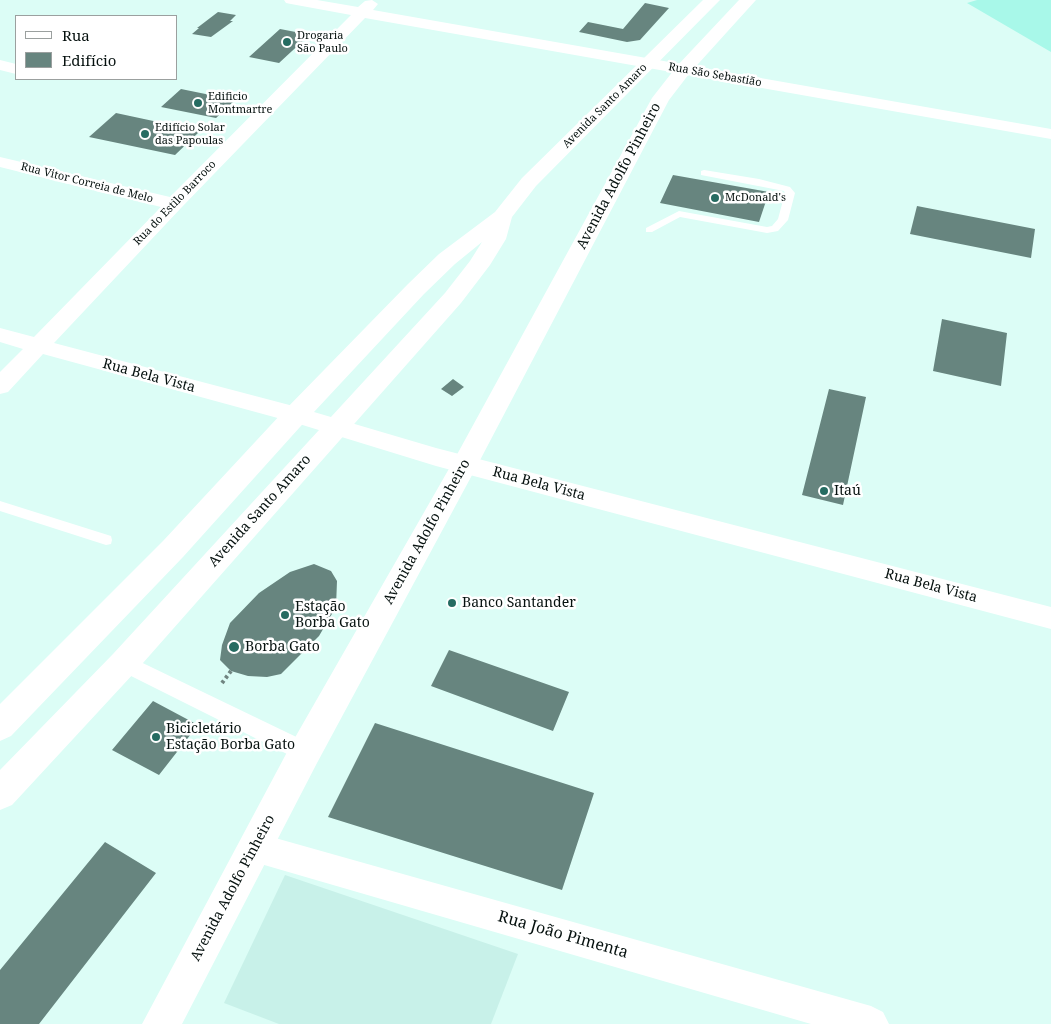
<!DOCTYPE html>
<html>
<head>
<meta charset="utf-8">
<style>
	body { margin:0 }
	#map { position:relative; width:1051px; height:1024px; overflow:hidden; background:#dcfdf6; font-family:"Noto Serif",serif }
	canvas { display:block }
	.legend { position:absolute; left:15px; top:15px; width:162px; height:65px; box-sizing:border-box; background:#fff; border:1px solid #9ba09f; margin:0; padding:6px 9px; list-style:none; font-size:15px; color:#06110f }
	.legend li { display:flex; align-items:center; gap:10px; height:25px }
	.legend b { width:25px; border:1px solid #9ba09f }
</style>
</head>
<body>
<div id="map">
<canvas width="1051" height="1024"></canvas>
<ul class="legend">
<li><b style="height:6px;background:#fff"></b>Rua</li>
<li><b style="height:14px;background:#67857f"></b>Edifício</li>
</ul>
</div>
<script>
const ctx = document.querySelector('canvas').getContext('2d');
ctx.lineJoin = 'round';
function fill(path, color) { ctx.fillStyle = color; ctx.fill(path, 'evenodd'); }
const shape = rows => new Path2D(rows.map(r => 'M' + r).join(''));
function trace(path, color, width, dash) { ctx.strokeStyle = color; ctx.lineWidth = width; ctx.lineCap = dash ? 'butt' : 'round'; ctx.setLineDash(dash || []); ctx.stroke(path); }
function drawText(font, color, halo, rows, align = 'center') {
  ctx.font = font + ' "Noto Serif",serif'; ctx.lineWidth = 5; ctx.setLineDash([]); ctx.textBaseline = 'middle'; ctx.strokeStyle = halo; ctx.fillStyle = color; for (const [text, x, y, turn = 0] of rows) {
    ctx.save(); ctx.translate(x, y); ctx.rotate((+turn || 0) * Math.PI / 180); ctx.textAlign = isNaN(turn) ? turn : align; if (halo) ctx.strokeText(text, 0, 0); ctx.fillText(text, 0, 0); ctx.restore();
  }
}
const built = shape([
	[285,875,518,954,491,1024,279,1024,224,1003]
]);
const green = shape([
	[977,0,1051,0,1051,52,967,3]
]);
const building = shape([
	[645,3,669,8,640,40,627,42,579,32,588,22,623,29],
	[218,12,236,15,230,21,233,21,211,37,192,34,199,28,197,28],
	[280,29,301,33,305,39,279,63,249,57],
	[181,89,235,100,216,118,161,107],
	[116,113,200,131,175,155,89,137],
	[673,175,769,192,759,222,660,203],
	[917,206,1035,229,1031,258,910,234],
	[942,319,1007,333,1001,386,933,371],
	[453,379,464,387,452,396,441,389],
	[829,389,866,397,843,505,802,495],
	[314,564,331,571,337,581,336,607,319,636,281,674,267,677,248,676,231,671,220,660,222,645,230,623,259,593,290,572],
	[449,650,569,692,553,731,431,686],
	[153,701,198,725,159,775,112,750],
	[375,723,594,793,562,890,328,817],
	[105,842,156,873,39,1024,0,1024,0,970]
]);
const path = shape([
	[222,683,231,671]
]);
const service = shape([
	[704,170,759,179,790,187,795,193,788,220,778,231,767,233,680,217,652,232,646,232,646,228,679,211,767,227,772,226,778,219,785,193,784,191,701,175,701,171,704,170],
	[0,501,111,536,112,540,111,544,106,545,0,511,0,501]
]);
const pedestrian = shape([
	[124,654,313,745,316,752,313,759,305,762,297,759,117,669,114,663,117,657,124,654]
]);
const minor = shape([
	[284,0,317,0,358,7,365,1,372,0,378,4,373,10,1051,129,1051,139,365,18,181,208,54,343,297,407,436,448,1051,607,1051,629,436,466,296,423,43,354,8,392,0,394,0,372,23,349,0,342,0,328,34,337,161,207,0,167,0,157,170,197,351,15,291,4,286,3,284,0],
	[0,60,16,64,16,74,0,70,0,60],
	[254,832,871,1006,883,1012,889,1024,811,1024,254,862,243,858,238,847,243,836,254,832]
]);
const primary = shape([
	[703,0,720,0,536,186,512,217,506,239,490,265,461,303,135,672,12,805,0,810,0,770,113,654,445,293,470,261,482,242,455,264,424,294,300,427,183,557,11,736,0,741,0,704,163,541,282,413,408,284,439,254,495,212,522,178,703,0],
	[739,0,756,0,689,74,669,100,478,464,317,763,182,1024,142,1024,293,741,454,460,652,98,677,66,739,0]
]);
const markers = [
	[287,42,5,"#256b61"],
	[198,103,5,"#256b61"],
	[145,134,5,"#256b61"],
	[715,198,5,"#256b61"],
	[824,491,5,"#256b61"],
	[452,603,5,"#256b61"],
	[285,615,5,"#256b61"],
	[234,647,6,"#256b61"],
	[156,737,5,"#256b61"]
];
const farPoinames = [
	["Drogaria",297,36],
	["São Paulo",297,49],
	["Edificio",208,97],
	["Montmartre",208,110],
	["Edifício Solar",155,128],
	["das Papoulas",155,141],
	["McDonald's",725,198]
];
const farStreetnames = [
	["Rua São Sebastião",715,75,10],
	["Avenida Santo Amaro",605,106,-45],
	["Rua Vitor Correia de Melo",87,183,14],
	["Rua do Estilo Barroco",175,203,-46]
];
const streetNames = [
	["Avenida Adolfo Pinheiro",619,176,-62],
	["Rua Bela Vista",149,376,15],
	["Rua Bela Vista",539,484,15],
	["Avenida Santo Amaro",260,511,-48],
	["Avenida Adolfo Pinheiro",427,532,-61],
	["Rua Bela Vista",931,586,15],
	["Avenida Adolfo Pinheiro",233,888,-62]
];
const poiNames = [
	["Itaú",834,491],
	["Banco Santander",462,603],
	["Estação",295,607],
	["Borba Gato",295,623],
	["Borba Gato",245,647],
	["Bicicletário",166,729],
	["Estação Borba Gato",166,745]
];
const nearStreetnames = [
	["Rua João Pimenta",563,935,16]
];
fill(built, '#c8f1e9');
fill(green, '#a8f8e9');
fill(building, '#67857f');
trace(path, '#708581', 4, [3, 3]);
fill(service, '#fff');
fill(pedestrian, '#fff');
fill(minor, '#fff');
fill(primary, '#fff');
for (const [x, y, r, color] of markers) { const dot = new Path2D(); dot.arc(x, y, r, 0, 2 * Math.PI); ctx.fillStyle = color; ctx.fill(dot); trace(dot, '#fff', 2); }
drawText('11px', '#06110f', '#fff', farPoinames, 'left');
drawText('11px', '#06110f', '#fff', farStreetnames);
drawText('14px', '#06110f', '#fff', streetNames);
drawText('14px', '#06110f', '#fff', poiNames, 'left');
drawText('16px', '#06110f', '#fff', nearStreetnames);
</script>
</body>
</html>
